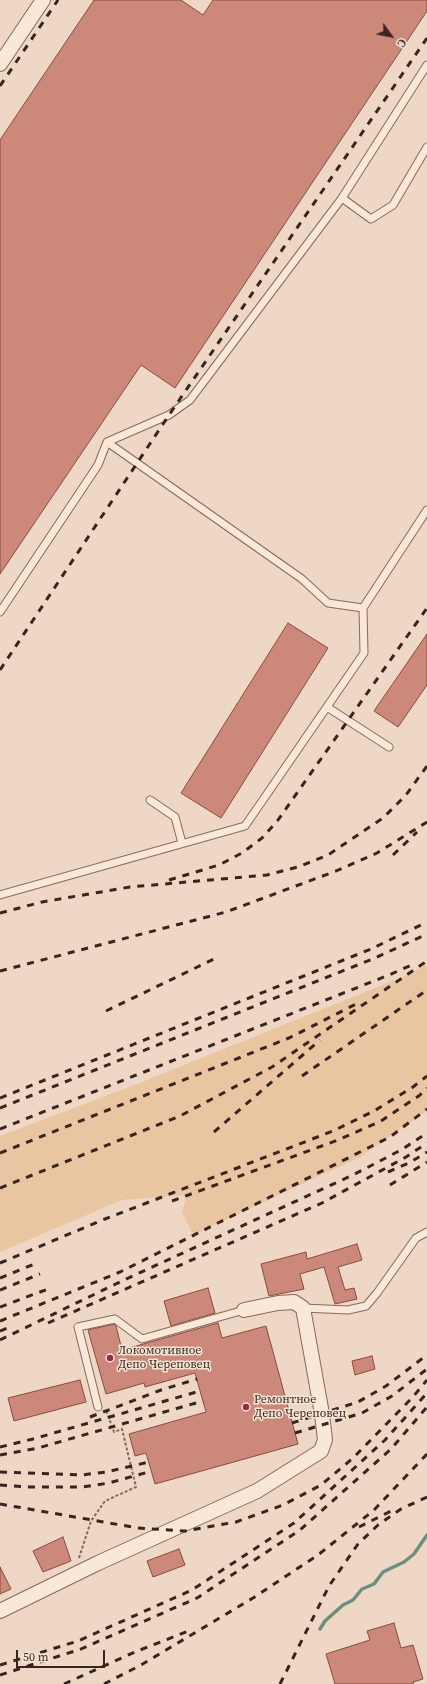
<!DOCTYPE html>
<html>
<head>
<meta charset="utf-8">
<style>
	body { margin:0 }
	#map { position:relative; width:427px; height:1684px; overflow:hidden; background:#eed7c4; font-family:"Source Serif 4",serif }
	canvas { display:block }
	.north { position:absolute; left:371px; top:16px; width:40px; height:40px; -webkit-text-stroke:3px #f5e4d4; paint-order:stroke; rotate:123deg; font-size:11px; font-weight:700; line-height:16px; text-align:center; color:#39251f }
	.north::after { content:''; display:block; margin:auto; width:14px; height:18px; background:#39251f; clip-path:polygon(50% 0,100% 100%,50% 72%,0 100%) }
	.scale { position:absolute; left:16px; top:1650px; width:89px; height:18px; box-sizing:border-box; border:2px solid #39251f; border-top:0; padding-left:5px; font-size:12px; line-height:14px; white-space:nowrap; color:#39251f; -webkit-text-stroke:3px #f5e4d4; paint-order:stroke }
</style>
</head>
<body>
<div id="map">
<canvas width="427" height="1684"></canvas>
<div class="north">С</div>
<div class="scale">50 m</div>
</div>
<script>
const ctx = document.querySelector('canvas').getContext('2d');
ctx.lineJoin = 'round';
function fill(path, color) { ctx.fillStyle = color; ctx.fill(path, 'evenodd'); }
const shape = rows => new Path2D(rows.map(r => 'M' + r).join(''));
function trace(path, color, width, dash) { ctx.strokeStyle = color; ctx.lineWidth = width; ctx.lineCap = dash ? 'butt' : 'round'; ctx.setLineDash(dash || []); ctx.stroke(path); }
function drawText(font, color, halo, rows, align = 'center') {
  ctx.font = font + ' "Source Serif 4",serif'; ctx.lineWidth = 3; ctx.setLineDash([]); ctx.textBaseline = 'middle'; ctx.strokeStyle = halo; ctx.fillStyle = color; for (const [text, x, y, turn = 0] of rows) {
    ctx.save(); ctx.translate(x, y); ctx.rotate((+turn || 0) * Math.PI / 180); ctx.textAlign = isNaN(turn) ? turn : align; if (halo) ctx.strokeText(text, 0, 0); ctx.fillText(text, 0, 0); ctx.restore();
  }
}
const sand = shape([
	[427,964,427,1111,360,1157,193,1235,182,1212,187,1195,122,1200,0,1252,0,1136,142,1082,407,975]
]);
const stream = shape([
	[320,1629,325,1621,343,1605,353,1600,362,1589,374,1584,383,1572,404,1562,414,1554,427,1535]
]);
const building = shape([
	[94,0,181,0,203,15,213,0,427,0,427,11,175,388,141,365,0,574,0,140,94,0],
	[288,623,328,648,221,818,181,793,288,623],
	[427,634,427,685,398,727,374,711,427,634],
	[357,1244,362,1260,338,1267,345,1290,354,1288,357,1299,335,1304,324,1267,300,1274,304,1289,269,1296,261,1264,306,1252,307,1259,357,1244],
	[208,1288,215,1313,171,1326,164,1301,208,1288],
	[218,1323,222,1338,266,1326,298,1444,155,1484,146,1453,135,1456,129,1434,206,1412,195,1373,145,1387,144,1383,106,1394,88,1330,114,1324,116,1326,122,1350,218,1323],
	[372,1356,375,1369,355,1375,352,1361,372,1356],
	[80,1380,86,1402,14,1421,8,1398,80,1380],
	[63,1537,71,1561,43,1572,33,1551,63,1537],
	[179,1549,185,1565,153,1577,147,1561,179,1549],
	[0,1567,11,1589,0,1594,0,1567],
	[394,1623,401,1648,413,1645,423,1679,413,1682,414,1684,335,1684,326,1654,370,1640,367,1631,394,1623]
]);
const path = shape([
	[79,1558,91,1521,105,1501,136,1487,122,1429,114,1432,106,1410]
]);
const service = shape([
	[427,65,342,198,371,219,393,205,427,147],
	[107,442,302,579,328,603,363,608],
	[0,612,98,465,107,442,169,415,190,400,342,198],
	[327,707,389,747],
	[150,800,175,817,182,843],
	[0,895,245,826,364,653,363,608,427,510],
	[303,1308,348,1310,366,1306,377,1293,416,1238,427,1232],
	[98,1407,78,1327,115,1319,142,1339,244,1310]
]);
const minor = shape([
	[0,64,43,0],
	[0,1611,98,1563,257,1491,321,1451,325,1440,322,1414,303,1308,294,1302,278,1303,244,1310]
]);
const rail = shape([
	[0,86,58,0],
	[0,670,169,415,427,38],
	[393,855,417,832],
	[169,880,219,865,242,853,262,838,278,820,427,608],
	[0,913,42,902,130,887,267,875,298,867,328,855,383,818,406,795,427,766],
	[0,971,226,912,336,871,377,853,427,822],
	[106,1011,214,959],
	[302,1076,427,990],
	[0,1098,371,949,427,922],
	[0,1108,375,958,427,934],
	[0,1129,389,975,416,963],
	[214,1132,320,1040],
	[0,1153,289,1038,358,1003],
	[388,1172,409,1163,427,1152],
	[390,1185,427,1162],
	[0,1188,180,1116,272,1067,427,961],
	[172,1201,338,1140,381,1121,420,1095,427,1088],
	[0,1263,105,1219,333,1131,374,1111,413,1087,427,1076],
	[0,1278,37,1263],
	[0,1290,40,1274],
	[0,1307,48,1289],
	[0,1321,120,1272,390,1137,427,1109],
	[48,1323,322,1203,406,1157,427,1143],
	[0,1331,10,1327],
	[0,1340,124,1280,353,1175,401,1150,427,1133],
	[90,1417,161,1390,197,1379],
	[292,1423,358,1402,386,1386,427,1355],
	[295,1433,362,1413,392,1396,427,1369],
	[0,1447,33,1439,200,1391],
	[0,1455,38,1448,203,1401],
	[0,1472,81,1475,106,1472,149,1462],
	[0,1485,30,1487,82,1487,109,1483,152,1471],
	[0,1504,138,1528,185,1531,236,1522,283,1505,321,1485,353,1458,412,1398,427,1380],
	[359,1527,395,1509],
	[0,1665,78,1641,192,1590,294,1523,385,1440,427,1393],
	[0,1675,81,1649,197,1598,300,1530,391,1449,427,1407],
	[64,1684,135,1652,191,1630],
	[104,1684,141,1665,253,1598,318,1555,374,1510,427,1454],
	[280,1684,329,1586,358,1544,378,1525,401,1509,427,1497]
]);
const markers = [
	[110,1358,4,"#972b46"],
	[246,1407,4,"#972b46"]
];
const poiNames = [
	["Локомотивное",118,1351],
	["Депо Череповец",118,1365],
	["Ремонтное",254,1400],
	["Депо Череповец",254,1414]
];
fill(sand, '#eac5a2');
trace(stream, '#6d8f7e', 3.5);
fill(building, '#cc887a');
trace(building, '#884b41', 1);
trace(service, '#89685b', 9);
trace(minor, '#89685b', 16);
trace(path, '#89685b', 2, [3, 2]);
trace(service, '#f9e7d8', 7);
trace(minor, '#f9e7d8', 14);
trace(rail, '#39251f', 3, [7, 7]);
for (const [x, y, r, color] of markers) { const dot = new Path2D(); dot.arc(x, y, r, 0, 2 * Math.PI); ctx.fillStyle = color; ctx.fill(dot); trace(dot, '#f5e4d4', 1.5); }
drawText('12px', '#39251f', '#f5e4d4', poiNames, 'left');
</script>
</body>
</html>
